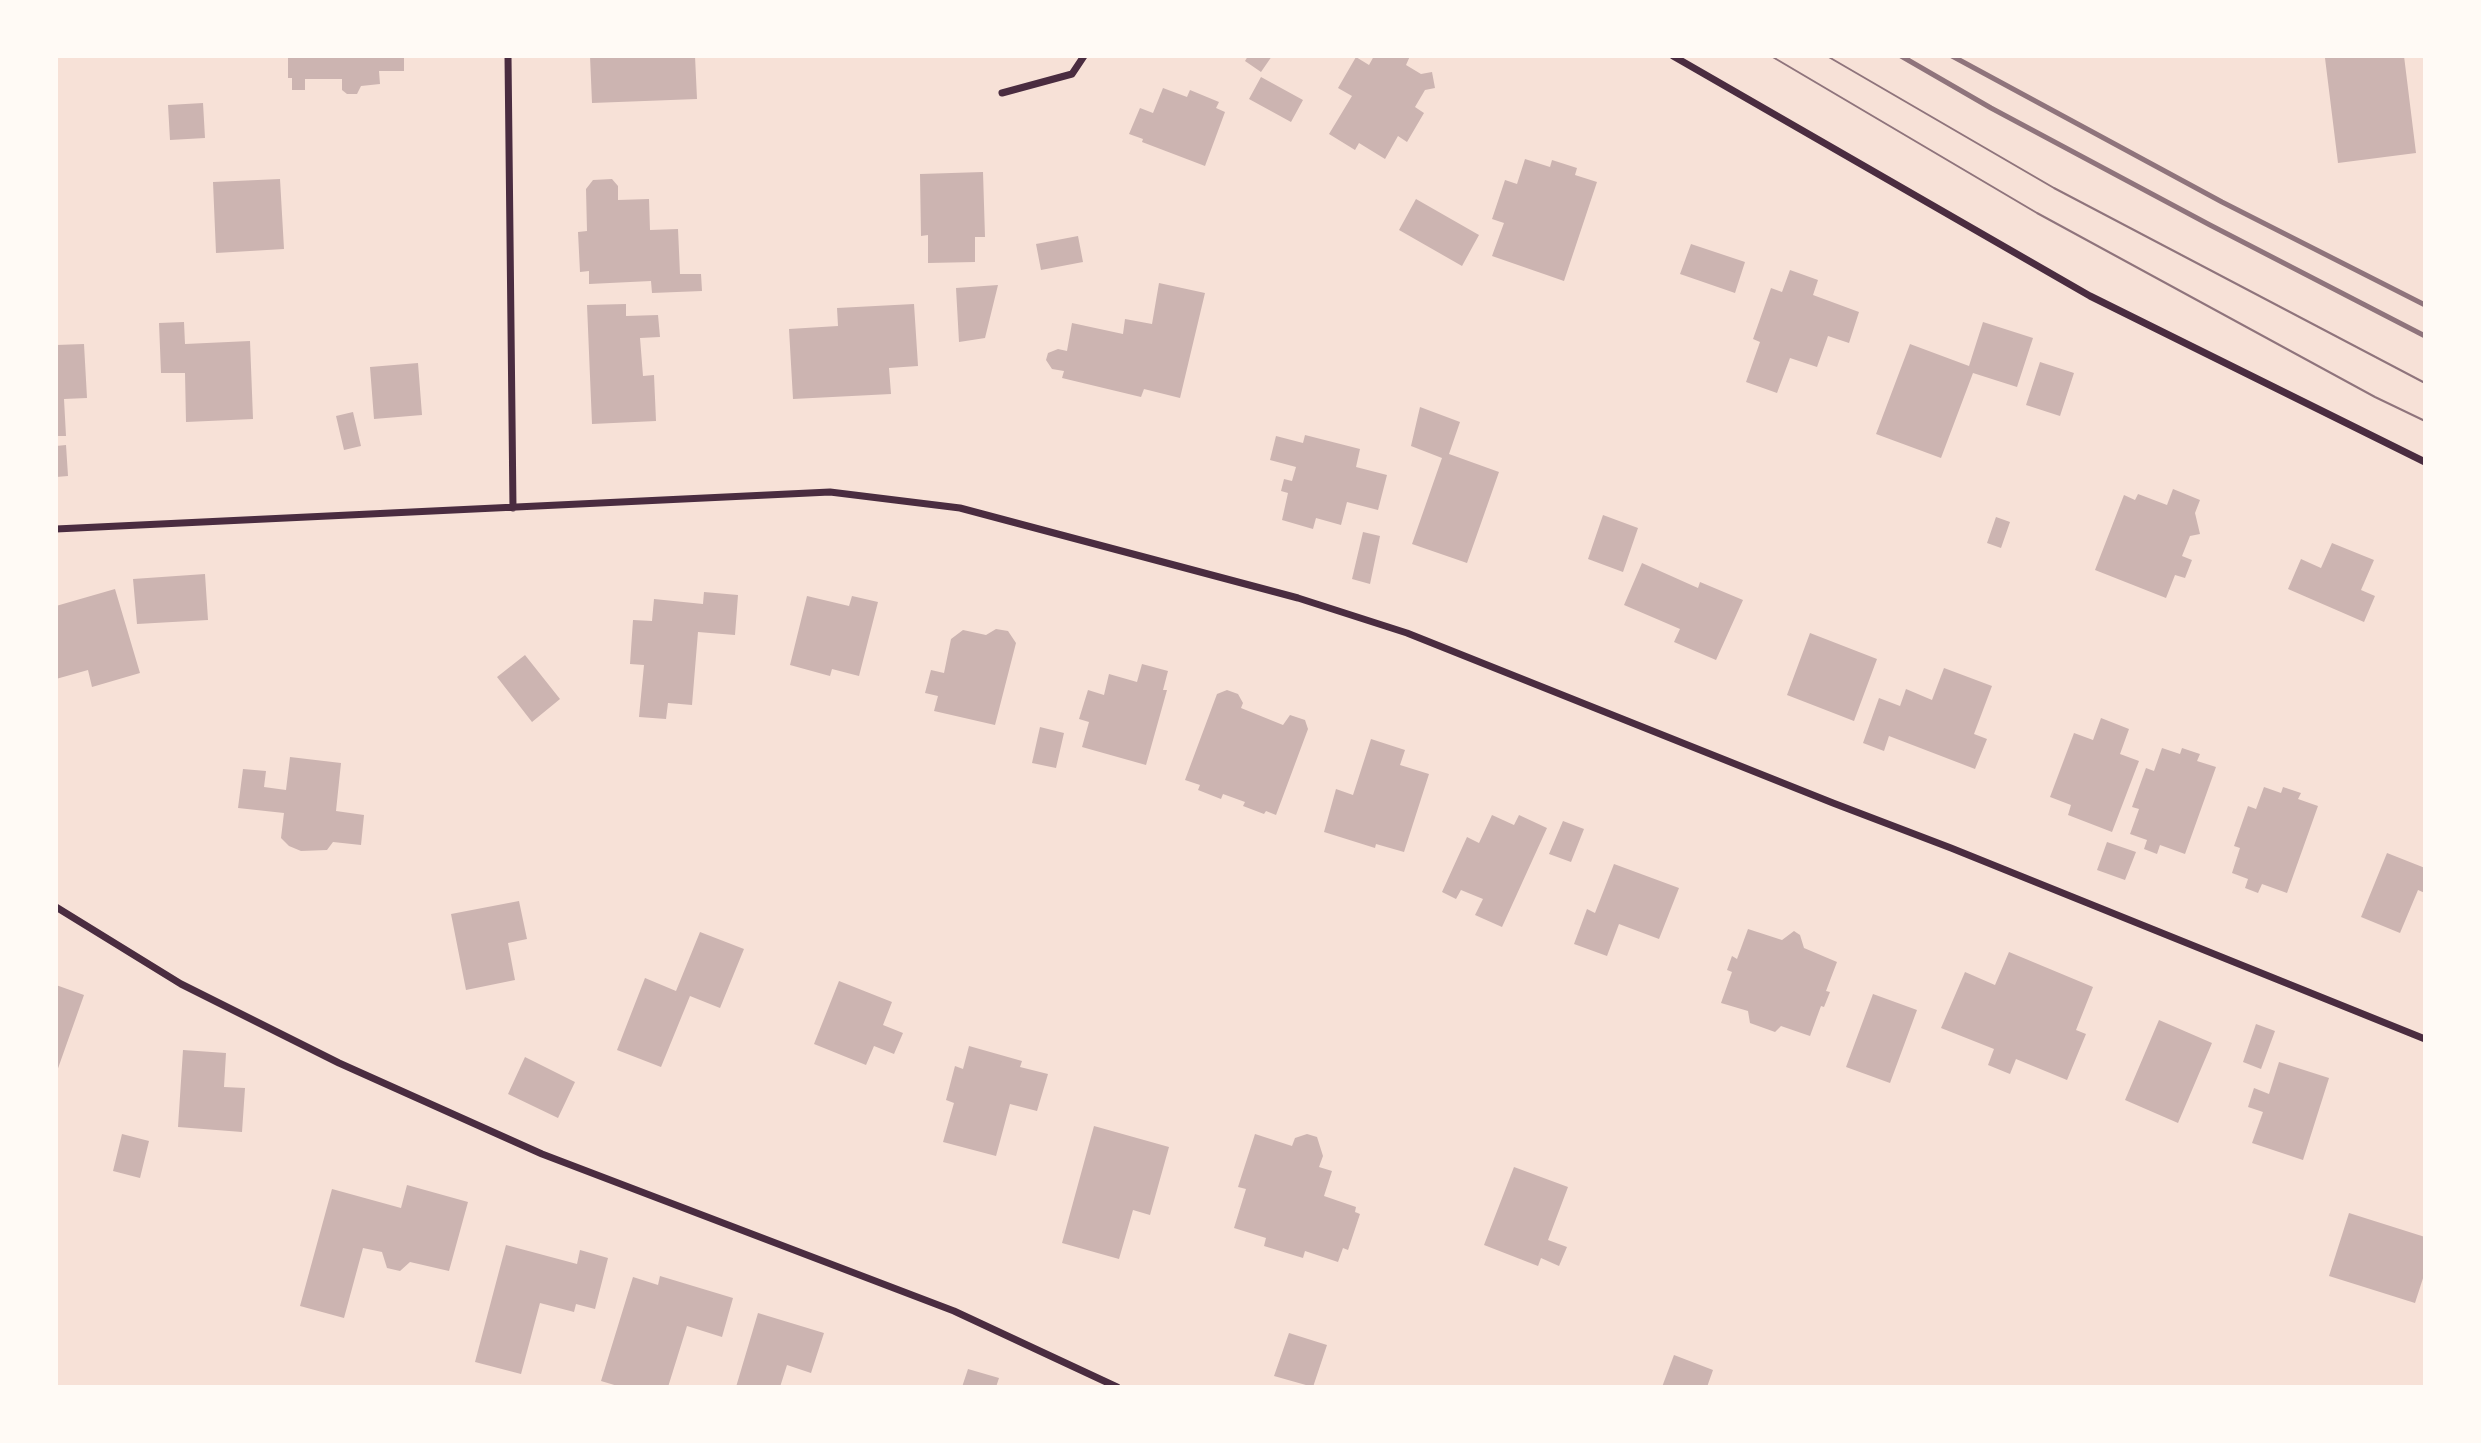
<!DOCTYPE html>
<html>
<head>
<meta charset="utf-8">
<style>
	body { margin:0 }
	#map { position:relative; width:2481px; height:1443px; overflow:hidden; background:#f7e1d7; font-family:"Public Sans",sans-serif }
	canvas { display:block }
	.frame { position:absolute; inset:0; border:58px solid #fffaf5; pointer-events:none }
</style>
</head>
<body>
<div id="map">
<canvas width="2481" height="1443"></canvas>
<div class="frame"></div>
</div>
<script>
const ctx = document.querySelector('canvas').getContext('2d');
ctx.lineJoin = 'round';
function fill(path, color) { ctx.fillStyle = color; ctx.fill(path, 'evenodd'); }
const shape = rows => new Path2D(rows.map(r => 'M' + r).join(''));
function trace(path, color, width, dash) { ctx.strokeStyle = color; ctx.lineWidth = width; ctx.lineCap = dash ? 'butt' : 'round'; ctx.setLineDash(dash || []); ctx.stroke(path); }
const building = shape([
	[288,56,404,56,404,71,379,71,380,84,361,86,357,94,347,94,342,90,342,79,305,79,305,90,292,90,292,78,288,78],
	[590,56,695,56,697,99,592,103],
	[1248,56,1272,56,1261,72,1245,61],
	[1374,56,1410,56,1406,65,1421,74,1432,72,1435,88,1425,90,1415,107,1424,113,1407,142,1398,136,1385,159,1359,143,1355,150,1329,134,1352,96,1338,88,1356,57,1369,65],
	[2341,56,2404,56,2416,153,2338,163,2325,58],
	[1261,77,1303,100,1291,122,1249,99],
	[1163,88,1187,97,1190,90,1219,102,1216,108,1225,112,1205,166,1142,142,1143,139,1129,134,1140,108,1153,113],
	[203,103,205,138,170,140,168,105],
	[1525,159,1550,167,1552,160,1577,168,1575,175,1597,182,1564,281,1492,256,1504,223,1492,219,1505,180,1517,184],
	[983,172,985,237,975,237,975,262,928,263,928,235,921,236,920,174],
	[280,179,284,249,216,253,213,182],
	[612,179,618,186,618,200,649,199,650,230,678,229,680,274,701,274,702,291,652,293,651,281,589,284,589,271,580,272,578,232,587,231,586,189,593,180],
	[1416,199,1479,235,1462,266,1399,230],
	[1078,236,1083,262,1041,270,1036,244],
	[1691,244,1745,262,1735,293,1680,274],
	[1790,270,1818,280,1813,295,1859,312,1849,343,1828,336,1817,367,1790,358,1777,393,1746,382,1760,342,1753,339,1771,288,1782,292],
	[1159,283,1205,293,1180,398,1144,389,1141,397,1062,378,1064,371,1052,369,1046,360,1048,353,1058,349,1067,351,1072,323,1123,334,1125,319,1152,324],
	[998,285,985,338,959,342,956,288],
	[626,304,626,316,658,315,660,337,640,338,643,376,654,375,656,421,592,424,587,305],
	[914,304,918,366,889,368,891,394,793,399,789,329,838,326,837,308],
	[184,322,185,344,250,341,253,419,186,422,185,373,161,373,159,323],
	[1983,322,2033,338,2017,387,1973,373,1941,458,1876,434,1910,344,1969,366],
	[84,344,87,398,64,399,66,436,56,436,56,345],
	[2040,362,2074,373,2060,416,2026,405],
	[418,363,422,415,374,419,370,367],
	[1420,407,1460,422,1449,454,1499,472,1467,563,1412,544,1442,458,1411,446],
	[353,412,361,446,344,450,336,416],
	[1305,435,1360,449,1356,467,1387,475,1378,510,1347,502,1341,525,1316,518,1313,529,1282,520,1288,493,1281,491,1284,479,1292,481,1296,467,1270,460,1276,436,1303,443],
	[66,445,68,476,56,477,56,446],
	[2173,489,2200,500,2195,513,2200,534,2190,536,2182,556,2192,560,2185,578,2175,575,2166,598,2095,570,2124,495,2135,500,2138,494,2167,505],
	[1603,515,1638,528,1623,572,1588,559],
	[1996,517,2010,522,2001,548,1987,543],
	[1363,532,1380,536,1370,584,1352,579],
	[2332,543,2374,560,2361,590,2375,596,2364,622,2288,589,2301,559,2321,568],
	[1642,563,1698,588,1700,582,1743,600,1716,660,1674,642,1680,629,1624,605],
	[205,574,208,620,137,624,133,579],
	[115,589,140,673,92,687,88,670,56,679,56,606],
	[704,592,738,595,735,635,698,632,692,705,668,703,666,719,639,717,644,665,630,664,633,620,652,621,654,599,703,604],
	[807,596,849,606,852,596,878,602,859,676,832,669,830,676,790,665],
	[996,629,1008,631,1016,643,995,725,934,711,938,696,925,693,931,670,944,673,951,639,963,630,986,635],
	[1810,633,1877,659,1854,721,1787,695],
	[525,655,560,699,532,722,497,677],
	[1142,664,1168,671,1163,690,1167,690,1146,765,1082,747,1089,722,1079,719,1088,690,1104,695,1109,674,1137,682],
	[1944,668,1992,686,1974,734,1987,739,1975,769,1889,736,1884,751,1863,743,1879,698,1900,706,1906,689,1932,700],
	[1227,690,1238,694,1243,703,1241,708,1283,725,1290,715,1305,720,1308,729,1276,815,1266,811,1264,814,1243,806,1245,802,1223,794,1221,799,1198,790,1200,785,1185,780,1217,694],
	[2101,718,2129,729,2120,754,2139,761,2112,832,2068,815,2071,805,2050,797,2074,733,2093,740],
	[1040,727,1064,733,1056,768,1032,763],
	[1371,739,1405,750,1400,765,1429,774,1404,852,1376,844,1375,848,1324,832,1336,789,1353,795],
	[2162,748,2180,754,2182,748,2200,754,2197,761,2216,767,2185,854,2160,845,2157,854,2144,849,2147,840,2130,834,2139,809,2132,807,2146,768,2154,771],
	[290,757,341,763,336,811,364,815,361,845,333,842,327,850,301,851,289,846,281,838,284,813,238,808,243,769,266,771,264,787,286,790],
	[2264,787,2281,793,2283,787,2301,793,2298,799,2318,806,2287,893,2262,884,2258,893,2245,888,2248,879,2232,873,2240,848,2234,846,2248,806,2256,809],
	[1492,815,1514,825,1519,815,1547,828,1502,927,1475,915,1483,899,1461,890,1456,899,1442,892,1467,837,1479,843],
	[1563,821,1584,829,1571,862,1549,854],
	[2107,842,2136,852,2125,880,2097,870],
	[2387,853,2425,868,2425,893,2418,890,2400,933,2361,917],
	[1614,864,1679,888,1659,939,1619,924,1607,956,1574,944,1587,909,1595,913],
	[519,901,527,939,508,943,515,980,466,990,451,914],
	[1748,929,1782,940,1794,931,1800,935,1804,948,1837,962,1826,991,1830,992,1824,1007,1821,1006,1810,1036,1781,1026,1775,1032,1750,1023,1748,1011,1721,1003,1732,972,1727,970,1732,956,1737,959],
	[700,932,744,949,720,1008,690,996,661,1067,617,1050,645,978,676,991],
	[2009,952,2093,987,2076,1030,2086,1034,2067,1080,2016,1059,2010,1074,1988,1065,1994,1049,1941,1028,1965,972,1995,985],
	[839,981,892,1002,883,1025,903,1033,894,1054,874,1046,866,1065,814,1044],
	[56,985,84,995,56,1074],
	[1873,994,1917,1010,1890,1083,1846,1067],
	[2159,1020,2212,1043,2178,1123,2125,1100],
	[2256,1024,2275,1031,2261,1069,2243,1062],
	[969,1046,1022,1061,1020,1067,1048,1074,1037,1111,1010,1104,996,1156,943,1142,954,1103,946,1100,955,1066,963,1069],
	[183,1050,226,1053,224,1087,245,1088,242,1132,178,1127],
	[525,1057,575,1082,558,1118,508,1094],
	[2279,1062,2329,1078,2303,1160,2252,1143,2263,1112,2248,1107,2254,1088,2269,1094],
	[1094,1126,1169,1147,1150,1215,1133,1210,1119,1259,1062,1243],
	[122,1134,149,1141,140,1178,113,1171],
	[1255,1134,1292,1146,1295,1138,1307,1134,1317,1137,1323,1156,1319,1167,1332,1171,1324,1196,1356,1207,1355,1212,1360,1214,1348,1250,1343,1248,1338,1262,1305,1251,1303,1258,1264,1246,1266,1238,1234,1228,1246,1189,1238,1187],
	[1514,1167,1568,1187,1548,1240,1567,1247,1559,1266,1541,1258,1538,1266,1484,1245],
	[407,1185,468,1202,449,1271,410,1262,400,1271,387,1268,382,1252,363,1248,344,1318,300,1306,332,1189,401,1208],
	[2349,1213,2425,1237,2425,1272,2415,1303,2329,1276],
	[506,1245,577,1264,580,1250,608,1258,595,1309,576,1304,574,1312,540,1303,521,1374,475,1362],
	[660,1276,733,1298,722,1337,687,1326,668,1387,621,1387,601,1381,633,1277,658,1285],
	[758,1313,824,1333,811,1373,787,1365,780,1387,736,1387],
	[1289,1333,1327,1345,1313,1387,1274,1376],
	[1674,1355,1713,1370,1707,1387,1662,1387],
	[968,1369,999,1378,996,1387,962,1387]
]);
const minor = shape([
	[508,56,513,508],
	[1673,56,2090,296,2425,462],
	[1002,93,1072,74,1084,56],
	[56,529,830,492,960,508,1298,598,1407,633,1833,803,1951,848,2425,1039],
	[56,907,181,984,339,1063,542,1154,954,1311,1117,1387]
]);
const tram = shape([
	[1771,56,2037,213,2375,397,2425,421],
	[1827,56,2054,188,2425,383]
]);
const rail = shape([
	[1901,56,1991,108,2210,225,2425,336],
	[1952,56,2222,202,2425,305]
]);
fill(building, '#ccb4b1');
trace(minor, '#4a2c40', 7);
trace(tram, '#8f747c', 2);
trace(rail, '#8f747c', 5);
</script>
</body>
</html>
